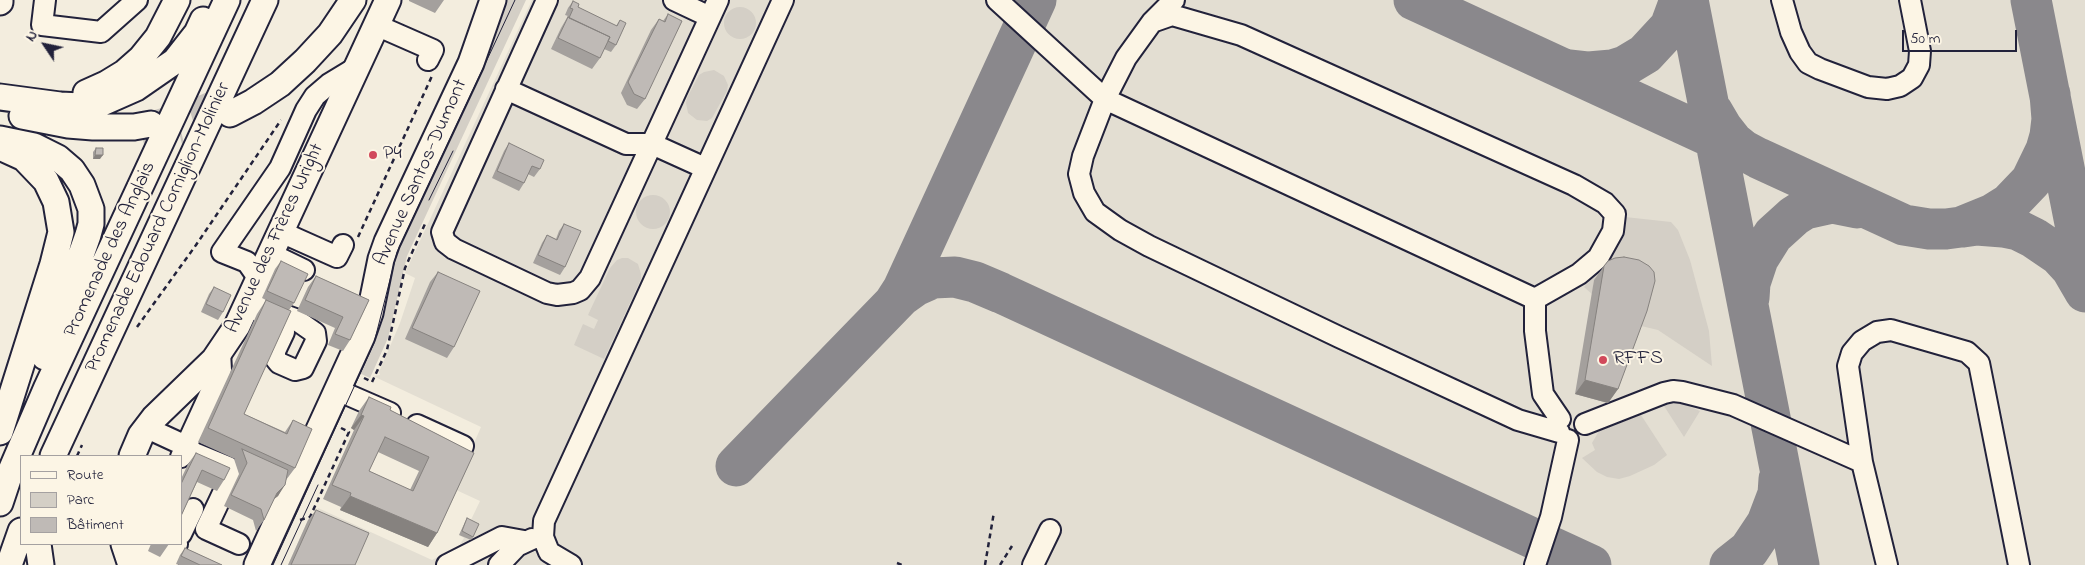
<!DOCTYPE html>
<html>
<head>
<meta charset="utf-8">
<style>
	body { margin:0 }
	#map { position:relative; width:2085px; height:565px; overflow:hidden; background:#f3edde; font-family:"Indie Flower",sans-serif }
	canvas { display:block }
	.legend { position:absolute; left:20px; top:455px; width:162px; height:90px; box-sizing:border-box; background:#fcf5e5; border:1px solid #a5a1a1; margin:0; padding:6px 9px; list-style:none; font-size:15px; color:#22223b }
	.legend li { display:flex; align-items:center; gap:10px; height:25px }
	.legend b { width:25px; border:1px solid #a5a1a1 }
	.north { position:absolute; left:20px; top:20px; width:50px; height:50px; -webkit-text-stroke:4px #fcf5e5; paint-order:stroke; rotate:304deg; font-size:14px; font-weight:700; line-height:20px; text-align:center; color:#22223b }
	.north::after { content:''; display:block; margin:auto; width:18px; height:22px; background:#22223b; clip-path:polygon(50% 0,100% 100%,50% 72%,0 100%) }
	.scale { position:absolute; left:1902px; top:30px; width:115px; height:22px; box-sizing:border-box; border:2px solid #22223b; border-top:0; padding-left:6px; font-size:15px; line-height:18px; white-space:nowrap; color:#22223b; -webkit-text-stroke:4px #fcf5e5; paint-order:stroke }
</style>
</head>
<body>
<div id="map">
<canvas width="2085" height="565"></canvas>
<ul class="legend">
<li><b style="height:6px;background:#fcf5e5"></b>Route</li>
<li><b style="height:14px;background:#d4cfc6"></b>Parc</li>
<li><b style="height:14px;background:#bfbab6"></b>Bâtiment</li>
</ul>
<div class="north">N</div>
<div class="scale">50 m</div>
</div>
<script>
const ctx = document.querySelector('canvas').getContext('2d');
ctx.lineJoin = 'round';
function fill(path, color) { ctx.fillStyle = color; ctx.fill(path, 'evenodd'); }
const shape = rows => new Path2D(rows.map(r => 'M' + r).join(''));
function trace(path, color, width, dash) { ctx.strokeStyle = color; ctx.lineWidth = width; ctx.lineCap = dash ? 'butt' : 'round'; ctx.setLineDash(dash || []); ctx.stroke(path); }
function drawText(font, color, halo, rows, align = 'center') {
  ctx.font = font + ' "Indie Flower",sans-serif'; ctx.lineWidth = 4; ctx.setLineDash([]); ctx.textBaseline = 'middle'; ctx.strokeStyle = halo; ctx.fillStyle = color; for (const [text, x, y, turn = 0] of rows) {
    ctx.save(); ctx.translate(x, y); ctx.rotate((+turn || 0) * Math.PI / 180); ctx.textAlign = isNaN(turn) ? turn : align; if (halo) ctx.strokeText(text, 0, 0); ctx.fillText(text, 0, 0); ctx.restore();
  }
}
const built = shape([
	[532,0,2085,0,2085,565,288,565,308,520,312,522,318,508,432,560,459,546,464,538,459,535,465,522,469,524,480,501,454,489,481,427,373,376,380,375,379,372,400,323,415,278,405,273]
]);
const green = shape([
	[507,0,526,0,407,256,388,338,370,378,357,372,386,269],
	'724 23a16 16 0 1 1 32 0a16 16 0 1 1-32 0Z',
	[714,70,724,76,728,85,727,91,712,118,707,121,697,120,688,113,686,103,687,98,699,75,704,72],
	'636 212a17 17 0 1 1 34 0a17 17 0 1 1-34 0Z',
	[1625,217,1671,222,1678,230,1690,260,1709,331,1712,366,1658,330,1637,325,1598,275,1594,280,1592,294,1584,287,1604,265],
	[622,258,628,258,638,264,641,274,641,279,604,359,574,345,583,324,594,329,598,320,588,315,610,268,617,260],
	[1676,401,1700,411,1684,437,1664,406],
	[1641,415,1667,455,1654,465,1630,476,1619,479,1607,477,1597,472,1582,458,1595,450,1592,443,1599,431]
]);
const taxiway = shape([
	[1414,0,1735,148],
	[1688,0,1799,565],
	[2031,0,2085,274],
	[1571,70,1589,72,1612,70,1625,66,1645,54,1670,27,1680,0],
	[1712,111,1722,128,1733,142,1743,150,1758,158,1904,225,1929,229,1946,229,1961,227,1993,214,2009,204,2031,181,2046,150,2050,136,2052,119,2050,94],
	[1963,227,1977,225,2003,227,2018,230,2034,238,2059,255,2071,268,2085,292],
	[1749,298,1750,283,1758,259,1773,235,1794,216,1805,209,1832,203,1857,208],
	[894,303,903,289,1036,0],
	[736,466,901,296,915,286,933,278,955,277,975,282,1001,293,1591,565],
	[1730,565,1749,550,1767,523,1778,494,1779,479]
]);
const majorTunnel = shape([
	[155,123,195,111,237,93],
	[143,140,181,131]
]);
const path = shape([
	[358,237,432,76],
	[137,327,196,245,281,120],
	[364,378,372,382,387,350,405,268,425,224],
	[77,456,82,445],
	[300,520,310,517,349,432,341,428],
	[897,563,902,565],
	[985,565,994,512],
	[1000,565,1012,546]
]);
const minor = shape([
	[45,0,42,25,101,32,137,0],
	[547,0,442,232,445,242,454,249,547,293,557,295,573,293,580,290,590,278,718,0],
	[674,0,710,17],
	[997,0,1105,99,1535,299,1535,331,1543,394,1560,419],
	[1174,0,1152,22,1126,58,1105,99,1083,156,1079,174,1084,193,1095,212,1120,230,1149,246,1339,337,1518,420,1559,432],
	[1782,0,1791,32,1800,52,1808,63,1820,69,1868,87,1887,89,1900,86,1912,78,1919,65,1920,51,1910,0],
	[1152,22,1172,15,1241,35,1574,185,1605,203,1615,214,1613,231,1598,258,1579,274,1535,299],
	[376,25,433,50,428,60],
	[506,89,626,144,652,144,705,168],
	[281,232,337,257,343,245],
	[271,254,304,270],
	[259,279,247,262,222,252,280,168,306,110,315,96,329,84,357,67],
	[247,306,272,317,279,316,284,315,295,319,315,333,316,341,303,368,295,370,279,363,275,358,275,351,284,332,283,324,279,316,274,309,267,306],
	[337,390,390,413],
	[1585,424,1664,393,1673,391,1682,392,1733,405,1862,462],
	[417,425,463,446],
	[147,428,186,446,194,453,228,467,231,476,206,529,239,544],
	[181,457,221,370,220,352],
	[181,534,193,509],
	[142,544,143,554,147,559,159,565],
	[167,565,177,544],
	[447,565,502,537,524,541],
	[499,565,517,546,532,539],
	[571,565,549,552,543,537,544,521,783,0],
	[1033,565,1050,530],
	[1535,565,1551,517,1568,440],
	[1887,565,1862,462,1848,366,1852,353,1862,341,1877,332,1891,330,1967,352,1979,363,2019,565]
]);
const major = shape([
	[0,2,0,0],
	[86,93,106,84,124,73,141,58,158,37,177,0],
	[0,97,60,105,81,106,102,103,136,88,175,61,197,33,203,20],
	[230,114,253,102,280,84,305,61,330,34,353,0],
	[22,116,68,125,93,127,134,127,151,124],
	[0,139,34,146,58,158,72,170,82,185,91,209,91,224,88,235,45,357],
	[0,147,24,158,46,181,56,202,61,232,53,264,0,432],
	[53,456,265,0],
	[132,456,141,435,154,418,214,360,237,326,388,0],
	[0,503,10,473,47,387,227,0],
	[38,544,41,565],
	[124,544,131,565],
	[9,565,21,531],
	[257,565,362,336,370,313,381,259,387,242,471,63,493,0]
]);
const tram = shape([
	[429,200,453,151],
	[273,565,374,343,397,252,515,0],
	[281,565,318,485]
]);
const wall = shape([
	[409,0,444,0,435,13,409,1],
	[573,1,578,7,616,26,620,20,616,45,611,52,604,49,600,58,592,69,551,49,561,28,568,16,565,15,568,8],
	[668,14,645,99,637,109,627,105,621,93,651,30,659,19,663,21],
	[509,143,540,169,534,177,528,174,524,183,519,191,492,178,504,151],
	[96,148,100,159,93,159,93,152],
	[564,224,565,267,560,275,533,263,542,243,547,235,556,239,559,231],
	[281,261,294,303,289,310,244,414,285,432,293,420,295,468,286,480,278,496,274,499,264,520,256,531,253,520,224,506,239,474,234,459,235,459,198,442,257,314,266,300,262,298,275,269],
	[1604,266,1618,389,1608,403,1575,394,1594,280],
	[438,272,454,347,447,358,405,339,430,282],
	[316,276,369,300,350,340,343,351,328,345,335,328,297,311,308,287],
	[214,287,223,312,218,320,201,312,209,294],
	[369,397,390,410,474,453,437,533,428,547,340,510,341,507,323,499,354,430,351,428,359,411],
	[378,452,419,471,410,490,369,471],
	[196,453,224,480,217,491,197,482,181,516,181,479,188,464],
	[316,510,355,565,288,565,308,520],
	[467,518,473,537,471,540,459,535,465,522],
	[151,544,169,544,160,557,148,551],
	[185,548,222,565,179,565,176,564,180,555]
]);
const shadedWall = shape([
	[95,155,103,155,100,159,93,159],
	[1585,380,1618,389,1608,403,1575,394],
	[361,415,364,416,354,430,351,428],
	[285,485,278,496,269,503,277,493],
	[350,496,437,533,428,547,340,510]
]);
const building = shape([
	[573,1,579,4,578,7,617,26,620,20,626,23,616,45,608,41,610,37,569,18,573,9,570,8,573,1],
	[668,14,682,21,645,99,634,94,628,82,659,19,665,22,668,14],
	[568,17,610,37,600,58,558,38,568,17],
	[509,143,544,160,540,169,532,166,524,183,497,171,509,143],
	[96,148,103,148,103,155,95,155,96,148],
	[564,224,581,231,565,267,538,255,547,235,557,240,564,224],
	[1624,257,1639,260,1649,266,1654,272,1655,281,1647,311,1618,389,1585,380,1604,266,1608,261,1615,258,1624,257],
	[281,261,308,274,294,303,267,291,281,261],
	[438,272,480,291,454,347,412,328,438,272],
	[316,276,369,300,350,340,335,334,343,317,305,300,316,276],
	[214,287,231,295,223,312,206,304,214,287],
	[266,300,291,311,244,414,287,434,293,420,312,429,295,468,208,428,266,300],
	[369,397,391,407,390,410,474,453,437,533,350,496,351,493,332,485,364,416,361,415,369,397],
	[385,437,429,457,413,491,369,471,385,437],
	[242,449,288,470,285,485,277,493,264,520,261,509,231,495,247,463,242,449],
	[196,453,230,468,224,480,202,470,181,516,181,484,196,453],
	[316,510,369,533,355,565,291,565,316,510],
	[467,518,479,524,473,537,462,531,467,518],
	[185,548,222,565,200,565,181,556,185,548]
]);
const markers = [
	[373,155,5,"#d1495b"],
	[1603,360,5,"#d1495b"]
];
const poiNames = [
	["P4",383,155],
	["RFFS",1613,360]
];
const streetNames = [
	["Avenue Santos-Dumont",422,173,-66],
	["Promenade Edouard Corniglion-Molinier",159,228,-65],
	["Avenue des Frères Wright",276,239,-65],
	["Promenade des Anglais",111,250,-65]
];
fill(built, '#e3ded2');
fill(green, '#d4cfc6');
trace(taxiway, '#8a888c', 41);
trace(majorTunnel, '#c9c4bd', 25, [25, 12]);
trace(minor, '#22223b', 24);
trace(major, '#22223b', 29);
trace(path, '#22223b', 2.5, [5, 4]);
trace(minor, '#fcf5e5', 20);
trace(major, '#fcf5e5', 25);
trace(tram, '#22223b', 1);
fill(wall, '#a4a09d');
fill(shadedWall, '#86827f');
fill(building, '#bfbab6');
trace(building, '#86827f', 1);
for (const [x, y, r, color] of markers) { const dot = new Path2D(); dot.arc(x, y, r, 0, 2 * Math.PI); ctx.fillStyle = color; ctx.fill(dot); trace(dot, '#fcf5e5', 2); }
drawText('20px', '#22223b', '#fcf5e5', poiNames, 'left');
drawText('20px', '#22223b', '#fcf5e5', streetNames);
</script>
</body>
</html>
